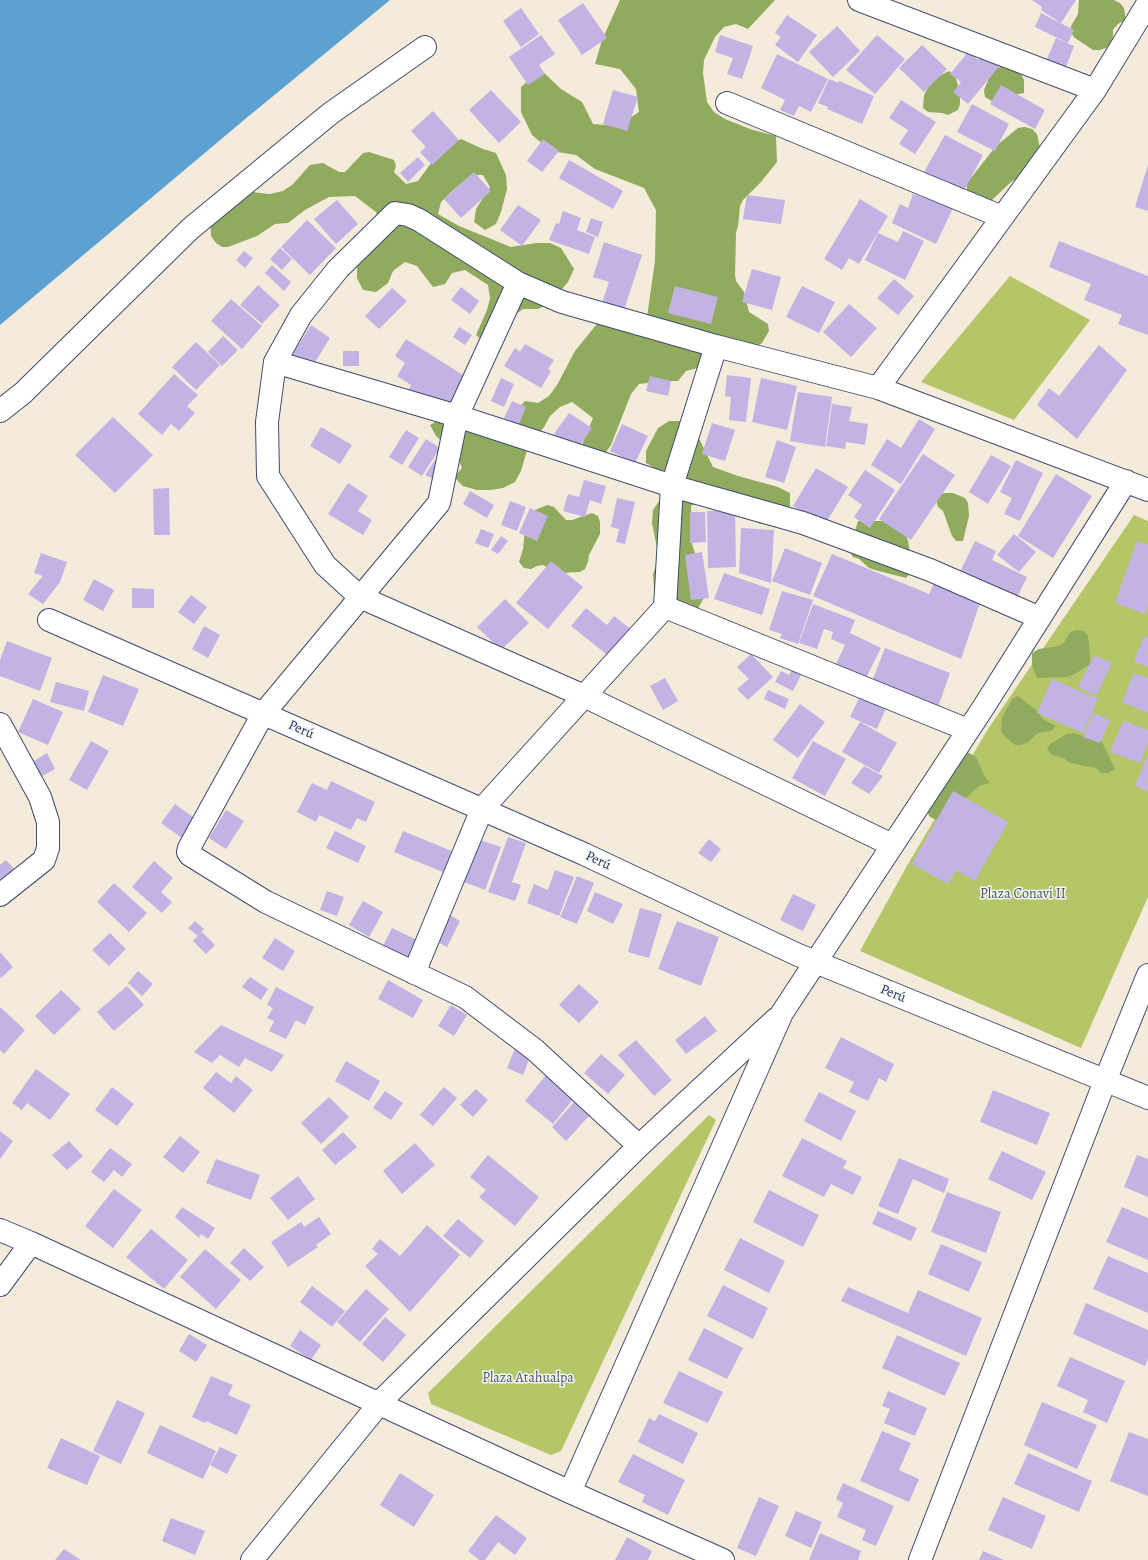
<!DOCTYPE html>
<html>
<head>
<meta charset="utf-8">
<style>
	body { margin:0 }
	canvas { display:block; background:#f4ebdb }
</style>
</head>
<body>
<canvas width="1148" height="1560"></canvas>
<script>
const ctx = document.querySelector('canvas').getContext('2d');
ctx.lineJoin = 'round';
function fill(path, color) { ctx.fillStyle = color; ctx.fill(path, 'evenodd'); }
const shape = rows => new Path2D(rows.map(r => 'M' + r).join(''));
function trace(path, color, width, dash) { ctx.strokeStyle = color; ctx.lineWidth = width; ctx.lineCap = dash ? 'butt' : 'round'; ctx.setLineDash(dash || []); ctx.stroke(path); }
function drawText(font, color, halo, rows, align = 'center') {
  ctx.font = font + ' Alegreya,serif'; ctx.lineWidth = 3; ctx.setLineDash([]); ctx.textBaseline = 'middle'; ctx.strokeStyle = halo; ctx.fillStyle = color; for (const [text, x, y, turn = 0] of rows) {
    ctx.save(); ctx.translate(x, y); ctx.rotate((+turn || 0) * Math.PI / 180); ctx.textAlign = isNaN(turn) ? turn : align; if (halo) ctx.strokeText(text, 0, 0); ctx.fillText(text, 0, 0); ctx.restore();
  }
}
const green = shape([
	[1010,276,1090,320,1014,420,921,382],
	[1134,515,1148,521,1148,897,1081,1048,860,951,908,864,988,729],
	[709,1115,716,1120,561,1451,551,1455,431,1404,428,1393]
]);
const forest = shape([
	[620,0,775,0,748,29,736,24,724,27,715,37,704,60,703,73,707,102,714,112,725,119,750,129,776,136,777,162,761,182,743,200,740,206,738,226,736,233,735,275,736,281,744,292,749,312,768,324,769,331,762,343,756,347,730,354,714,364,686,371,678,381,664,381,639,384,631,394,611,445,604,455,583,454,583,442,593,418,572,402,560,407,550,416,544,427,528,447,521,471,515,482,503,488,490,490,477,490,463,486,454,477,462,468,457,456,436,436,430,425,441,419,465,431,478,433,510,422,516,411,525,401,538,403,549,396,557,385,575,351,601,319,647,317,655,261,656,210,644,188,595,169,576,155,551,151,532,135,521,112,521,87,541,70,561,89,582,102,593,124,618,126,639,112,636,89,620,69,595,64,602,40],
	[1079,0,1114,0,1120,3,1124,8,1125,14,1125,20,1118,24,1113,30,1113,37,1110,43,1106,48,1100,50,1093,50,1075,38,1071,33,1071,26,1078,14],
	[1004,66,1021,74,1024,80,1024,93,1008,96,996,102,990,100,985,97,984,90,989,78,997,68],
	[949,71,955,76,957,82,960,97,960,104,958,110,948,115,942,113,928,112,923,108,924,95,930,84,941,75],
	[1025,127,1032,129,1037,134,1041,153,1022,175,1011,182,992,200,987,203,970,196,967,190,967,183,996,146,1018,128],
	[461,139,483,149,496,153,506,175,507,189,501,212,496,224,485,230,474,222,476,209,490,187,483,175,471,175,450,193,441,202,438,214,459,226,511,247,536,243,550,243,561,248,574,269,568,282,549,304,538,309,523,309,513,316,486,344,476,335,487,310,490,298,488,285,465,270,452,273,445,284,433,287,417,266,405,262,393,271,388,283,376,292,363,290,357,278,357,253,381,225,376,212,355,196,329,197,305,210,288,223,275,224,257,236,228,247,222,247,216,243,211,236,210,216,252,192,270,194,283,191,293,184,310,165,323,163,339,172,345,172,363,153,369,152,394,160,396,166,394,172,406,184,418,181,440,151],
	[669,421,683,421,694,428,713,467,738,476,778,487,790,493,790,506,783,517,773,523,760,524,727,504,703,500,691,506,692,544,705,583,705,596,698,608,684,610,673,606,654,588,653,574,657,562,657,548,652,523,653,510,668,488,669,476,646,463,646,451,658,428],
	[946,493,953,493,965,498,968,503,969,516,963,541,956,541,952,536,943,511,938,507,936,500,939,494],
	[547,505,554,507,566,520,572,520,592,513,598,516,600,522,600,534,589,555,588,562,585,569,580,572,561,573,555,572,543,565,537,566,531,569,524,568,519,562,523,549,525,529,527,522,535,510],
	[858,521,892,521,903,528,908,541,913,569,906,578,875,570,869,568,859,559,853,557,849,551],
	[1077,630,1084,631,1088,636,1091,664,1073,675,1066,677,1037,678,1032,665,1032,653,1039,649,1058,646,1064,643,1070,632],
	[1018,696,1035,709,1044,720,1056,726,1051,731,1038,733,1028,742,1021,745,1015,745,1010,741,1001,732,1002,718,1005,712,1012,699],
	[1074,733,1080,735,1100,738,1115,769,1108,773,1101,773,1096,768,1070,763,1065,759,1052,755,1047,750,1050,744,1067,734],
	[964,750,976,757,985,777,990,783,979,786,943,819,936,820,930,817,923,805]
]);
const water = shape([
	[0,0,390,0,244,120,0,325]
]);
const building = shape([
	[1032,0,1076,0,1061,23,1041,10,1042,7],
	[583,3,607,38,582,55,558,20],
	[521,8,539,34,521,47,503,21],
	[1041,13,1074,30,1068,43,1035,27],
	[787,15,817,35,798,62,775,45,781,37,775,33],
	[837,26,860,51,833,77,809,52],
	[541,35,555,54,539,65,545,74,528,85,509,57],
	[720,35,753,46,742,79,727,74,733,58,715,52],
	[877,35,905,59,875,94,846,70],
	[1056,38,1074,46,1066,67,1047,59],
	[922,45,947,69,924,92,899,68],
	[968,52,978,60,985,52,1001,64,968,104,953,92,961,82,950,74],
	[777,54,828,79,811,112,799,106,794,116,780,110,785,100,761,88],
	[829,79,838,83,839,81,874,96,862,124,827,109,828,107,818,103],
	[1001,85,1045,110,1035,129,990,104],
	[491,90,521,122,499,143,469,110],
	[613,90,638,97,627,131,603,124],
	[901,100,936,122,915,154,899,144,908,130,889,118],
	[972,104,1009,124,995,151,957,132],
	[433,111,459,140,432,165,420,152,426,147,411,131],
	[945,135,983,155,963,193,924,172],
	[543,139,559,151,542,172,527,161],
	[418,157,425,165,408,182,400,173],
	[569,160,623,191,613,209,559,178],
	[1148,165,1148,211,1135,207],
	[474,172,491,191,461,218,444,199],
	[913,194,953,208,936,244,892,223,900,204,908,208],
	[747,195,785,200,781,224,743,219],
	[860,199,888,216,859,264,849,258,842,270,824,259],
	[337,200,358,224,336,244,314,219],
	[518,205,541,220,522,246,500,230],
	[563,211,581,218,577,230,595,237,589,254,549,240,556,223,559,224],
	[591,218,603,222,598,237,586,232],
	[307,220,336,248,310,275,281,247],
	[903,231,924,241,905,280,865,260,878,233,898,242],
	[1059,241,1148,276,1148,335,1118,324,1122,315,1084,300,1091,284,1049,267],
	[604,242,642,255,623,313,601,306,609,282,593,277],
	[280,248,292,259,282,270,270,259],
	[244,251,253,258,245,268,236,260],
	[272,265,291,282,284,291,265,273],
	[752,269,781,277,772,310,742,302],
	[894,279,914,296,898,315,877,298],
	[258,285,280,305,262,324,240,305],
	[675,286,718,297,711,324,668,313],
	[802,286,835,302,819,333,786,317],
	[461,287,479,301,470,314,451,300],
	[392,288,407,301,379,329,365,316],
	[231,299,262,326,242,349,211,321],
	[849,304,877,328,851,357,823,332],
	[311,325,330,338,312,367,292,355],
	[459,327,472,335,465,345,453,337],
	[223,336,238,350,222,366,208,352],
	[406,339,471,380,453,408,408,392,411,385,397,376,405,363,395,356],
	[196,342,220,365,196,390,172,367],
	[525,344,554,360,548,369,551,371,541,388,504,366,515,348,520,352],
	[1099,345,1127,370,1077,439,1037,405,1049,388,1059,396],
	[343,351,359,351,359,366,343,366],
	[174,374,198,395,187,406,195,413,179,431,171,424,162,435,138,414],
	[727,375,751,378,746,422,729,420,731,397,725,396],
	[650,376,671,381,668,396,646,391],
	[501,378,514,384,504,407,491,401],
	[761,378,797,386,787,430,752,422],
	[798,392,832,397,825,447,790,441],
	[512,401,526,407,519,424,504,418],
	[832,404,852,407,849,421,868,424,865,445,846,442,845,449,826,446],
	[569,413,592,428,577,450,554,434],
	[113,417,153,455,115,493,75,455],
	[919,419,935,429,901,484,871,465,887,439,901,448],
	[712,423,735,430,725,461,702,454],
	[622,424,648,436,635,463,610,451],
	[321,427,352,445,340,464,310,446],
	[406,430,419,438,402,465,389,457],
	[426,439,440,448,422,476,408,467],
	[777,440,796,447,784,483,765,477],
	[923,454,955,475,911,540,879,519],
	[991,455,1011,466,988,504,969,492],
	[435,460,447,465,438,481,425,475],
	[1016,460,1043,473,1020,521,1004,514,1012,498,1000,492],
	[816,468,848,487,825,524,793,506],
	[865,470,895,490,870,528,854,517,862,505,848,495],
	[1056,474,1092,496,1053,558,1018,536],
	[584,480,606,486,601,504,590,500,585,517,563,511,568,494,579,497],
	[348,483,368,496,358,511,372,520,363,535,328,514],
	[169,488,170,535,154,535,153,489],
	[470,491,494,505,487,518,463,504],
	[617,498,635,502,625,544,616,542,619,529,611,527],
	[510,501,526,507,517,531,501,525],
	[530,508,548,516,537,541,519,533],
	[735,510,736,567,708,568,707,511],
	[690,512,705,512,706,542,690,543],
	[741,528,774,530,771,583,739,573],
	[481,529,494,534,488,548,475,543],
	[1014,534,1036,552,1019,572,997,555],
	[501,536,508,541,498,554,491,550],
	[975,541,996,551,992,560,1027,577,1015,602,958,576],
	[1137,541,1148,545,1148,605,1145,614,1115,603],
	[785,548,822,563,810,595,772,581],
	[702,552,709,598,691,600,685,555],
	[41,553,67,562,60,582,43,604,28,594,43,576,34,573],
	[832,554,929,594,935,581,981,600,961,659,813,596],
	[551,561,583,587,548,629,516,603],
	[724,573,770,589,762,615,714,599],
	[94,579,114,590,103,611,83,600],
	[132,588,154,589,154,608,132,608],
	[782,591,813,600,798,644,780,638,782,634,769,630],
	[191,595,207,607,194,624,178,612],
	[505,599,529,623,501,650,477,627],
	[813,604,855,620,847,640,850,633,881,648,865,680,835,666,845,645,831,639,833,632,824,629,817,649,799,643],
	[586,608,607,625,614,616,633,631,611,658,571,626],
	[204,626,220,635,208,658,192,649],
	[1144,636,1148,638,1148,667,1134,661],
	[7,641,52,658,40,691,0,676,0,660],
	[885,648,950,673,937,710,871,684],
	[751,654,773,677,748,700,737,689,749,679,737,667],
	[1094,655,1112,663,1096,696,1078,687],
	[793,668,802,673,793,691,775,682,781,671,789,675],
	[1134,673,1148,678,1148,713,1122,702],
	[103,675,139,689,123,726,88,712],
	[665,678,678,701,663,710,650,686],
	[1052,679,1098,699,1083,733,1037,713],
	[56,682,89,691,84,711,50,702],
	[768,690,789,699,785,709,764,699],
	[860,696,886,708,877,729,850,717],
	[33,699,63,712,48,745,18,732],
	[800,704,825,722,798,758,773,740],
	[1093,713,1110,720,1100,743,1083,737],
	[1123,721,1148,730,1148,743,1140,763,1110,752],
	[860,722,897,743,879,773,842,752],
	[91,741,109,751,87,790,69,780],
	[813,741,846,759,825,796,792,778],
	[47,753,55,769,37,779,29,764],
	[1148,754,1148,791,1135,786],
	[864,766,883,776,869,794,851,783],
	[331,781,375,802,366,822,357,818,351,830,319,815,316,822,297,812,312,783,327,790],
	[953,791,1008,822,975,881,956,870,948,884,912,864],
	[175,804,200,822,186,841,161,823],
	[226,810,244,821,226,849,209,838],
	[335,831,366,846,358,863,326,848],
	[403,831,459,854,450,875,394,852],
	[508,837,526,843,512,882,521,885,515,901,488,892],
	[709,839,721,849,711,862,698,853],
	[480,840,501,847,485,890,464,882],
	[6,860,18,873,0,882,0,865],
	[154,861,173,878,161,892,172,902,162,913,132,887],
	[555,870,574,877,559,916,527,903,534,884,548,890],
	[577,876,594,883,577,924,560,917],
	[114,883,147,913,129,932,97,902],
	[327,891,344,897,337,916,320,910],
	[595,892,623,904,613,924,587,911],
	[793,894,816,905,803,931,780,920],
	[363,901,383,912,369,937,349,925],
	[640,908,662,914,649,958,628,952],
	[448,914,460,921,447,947,434,940],
	[195,921,204,929,198,936,188,928],
	[677,921,719,937,701,986,658,969],
	[392,928,417,940,410,959,383,946],
	[202,932,215,945,206,954,193,941],
	[110,933,126,949,109,966,92,950],
	[275,938,295,951,283,971,262,958],
	[0,952,13,967,1,978,0,977],
	[138,971,153,984,142,996,128,983],
	[250,977,268,989,261,1000,242,987],
	[388,980,423,1000,413,1018,378,999],
	[579,984,599,1002,579,1023,559,1005],
	[127,986,144,1005,114,1031,97,1012],
	[276,987,314,1007,305,1025,296,1020,286,1039,269,1031,274,1021,267,1018,273,1008,267,1005],
	[61,990,81,1009,54,1035,35,1016],
	[451,1005,467,1015,454,1036,438,1026],
	[0,1007,25,1030,4,1054,0,1050],
	[705,1016,717,1031,686,1054,675,1040],
	[221,1025,284,1055,272,1072,245,1058,239,1067,220,1055,212,1063,194,1052],
	[841,1037,894,1064,886,1082,879,1078,868,1101,849,1092,854,1082,825,1068],
	[636,1040,672,1080,654,1096,618,1055],
	[517,1043,533,1049,523,1075,507,1068],
	[601,1054,625,1075,608,1094,584,1073],
	[346,1061,380,1081,369,1101,335,1081],
	[36,1069,70,1094,50,1120,27,1103,22,1110,12,1103],
	[216,1072,231,1083,236,1076,253,1090,234,1113,203,1088],
	[546,1075,574,1098,553,1124,525,1101],
	[112,1087,134,1104,117,1126,95,1110],
	[444,1087,457,1098,433,1126,420,1115],
	[476,1089,488,1100,473,1117,460,1105],
	[993,1090,1050,1113,1037,1145,980,1122],
	[385,1091,403,1103,391,1120,373,1108],
	[819,1092,856,1111,841,1141,804,1121],
	[329,1097,349,1117,321,1144,301,1123],
	[574,1102,589,1116,566,1141,552,1127],
	[0,1131,13,1141,0,1159],
	[343,1132,357,1147,335,1165,322,1150],
	[180,1136,200,1152,183,1173,163,1157],
	[802,1138,847,1161,843,1168,862,1177,853,1195,831,1184,824,1197,782,1176],
	[69,1141,83,1156,67,1170,52,1155],
	[415,1143,435,1165,402,1194,383,1171],
	[110,1148,132,1164,122,1177,114,1170,104,1182,91,1172],
	[1002,1151,1046,1172,1032,1200,988,1179],
	[488,1155,539,1197,515,1226,479,1197,486,1190,470,1177],
	[1137,1155,1148,1159,1148,1197,1124,1187],
	[899,1158,949,1179,944,1193,913,1179,898,1214,878,1206],
	[216,1159,260,1175,251,1200,206,1183],
	[298,1176,315,1199,288,1220,270,1198],
	[114,1189,142,1210,113,1248,85,1226],
	[769,1190,819,1215,803,1247,753,1222],
	[947,1192,1001,1212,986,1253,931,1232],
	[182,1207,215,1228,208,1239,201,1234,199,1238,175,1217],
	[1122,1207,1148,1218,1148,1260,1106,1242],
	[878,1211,917,1228,911,1241,872,1224],
	[319,1217,331,1234,316,1245,318,1247,288,1267,271,1242,301,1222,304,1227],
	[458,1219,484,1241,470,1258,443,1236],
	[427,1225,460,1255,410,1312,365,1266,378,1254,372,1249,380,1239,400,1256],
	[151,1229,188,1260,164,1289,126,1257],
	[740,1238,785,1261,769,1293,724,1270],
	[941,1244,982,1262,969,1292,928,1274],
	[244,1248,264,1267,250,1281,230,1263],
	[205,1249,241,1280,216,1309,180,1277],
	[1108,1256,1148,1273,1148,1313,1093,1289],
	[723,1285,768,1308,753,1339,707,1316],
	[312,1286,345,1311,332,1327,300,1302],
	[848,1287,908,1313,918,1290,982,1318,966,1356,841,1301],
	[366,1289,389,1309,360,1342,337,1322],
	[1086,1303,1148,1330,1148,1359,1145,1366,1073,1334],
	[385,1317,406,1335,383,1362,362,1344],
	[704,1328,743,1348,727,1379,688,1360],
	[300,1330,321,1345,311,1360,290,1346],
	[189,1334,207,1345,196,1362,179,1351],
	[897,1335,960,1363,945,1396,882,1368],
	[1070,1357,1125,1381,1107,1423,1083,1412,1088,1400,1057,1386],
	[679,1371,723,1392,708,1423,663,1403],
	[211,1376,233,1385,228,1395,251,1405,237,1435,206,1421,205,1423,192,1417],
	[888,1391,927,1408,915,1436,884,1423,890,1409,882,1406],
	[117,1400,145,1413,121,1464,93,1451],
	[1042,1402,1097,1425,1077,1469,1024,1445],
	[659,1414,698,1433,683,1464,638,1442,649,1418,655,1421],
	[160,1425,216,1451,203,1479,147,1453],
	[882,1431,911,1443,899,1470,919,1479,909,1502,860,1481],
	[1129,1432,1148,1439,1148,1496,1110,1481],
	[61,1438,100,1456,87,1485,47,1468],
	[220,1447,237,1455,227,1474,210,1465],
	[1028,1453,1092,1481,1079,1512,1014,1484],
	[633,1454,685,1480,668,1515,642,1502,645,1495,618,1482],
	[400,1473,434,1495,414,1527,380,1505],
	[843,1483,894,1506,876,1546,862,1540,866,1530,837,1517,843,1503,836,1499],
	[759,1497,779,1506,756,1556,737,1548],
	[1003,1497,1046,1516,1032,1549,988,1530],
	[796,1511,822,1522,811,1548,785,1536],
	[496,1515,527,1538,515,1555,498,1542,485,1560,479,1560,468,1551],
	[171,1518,205,1531,195,1555,162,1541],
	[820,1533,861,1551,858,1560,809,1560],
	[627,1537,652,1551,648,1560,615,1560],
	[64,1549,81,1560,55,1560],
	[983,1551,1004,1560,979,1560]
]);
const minor = shape([
	[859,0,1095,90],
	[727,103,1002,217],
	[518,283,457,416,439,503,263,714,189,848,188,852,190,855,266,902,465,997,535,1050,639,1146],
	[275,362,457,416,672,486,803,523,930,570,1040,618],
	[878,388,1095,90,1148,3],
	[0,411,23,393,190,229,331,113,425,47],
	[665,607,968,730],
	[49,620,584,854,796,954,1148,1098],
	[0,724,40,797,48,822,48,848,44,860,0,895],
	[892,845,584,696,360,597,325,565,268,476,267,422,275,362,301,315,338,269,395,213,408,215,419,220,518,283,562,302,716,346,878,388,1148,490],
	[414,973,482,809,665,607,672,486,716,346],
	[0,1230,31,1243,570,1492,723,1560],
	[0,1285,31,1243],
	[570,1492,782,1013,983,708,1126,481],
	[252,1560,384,1398,639,1146,776,1019],
	[920,1560,1105,1081,1148,975]
]);
const streetNames = [
	["Perú",301,730,24],
	["Perú",598,861,25],
	["Perú",893,994,22]
];
const parkNames = [
	["Plaza Conavi II",1023,895],
	["Plaza Atahualpa",528,1379]
];
fill(green, '#b5c669');
fill(forest, '#90ab5d');
fill(water, '#5ca1d1');
fill(building, '#c3b3e5');
trace(minor, '#3c4b71', 24);
trace(minor, '#fff', 22);
drawText('14px', '#1b2f5e', '#f6f6f2', streetNames);
drawText('14px', '#425561', '#f6f6f2', parkNames);
</script>
</body>
</html>
